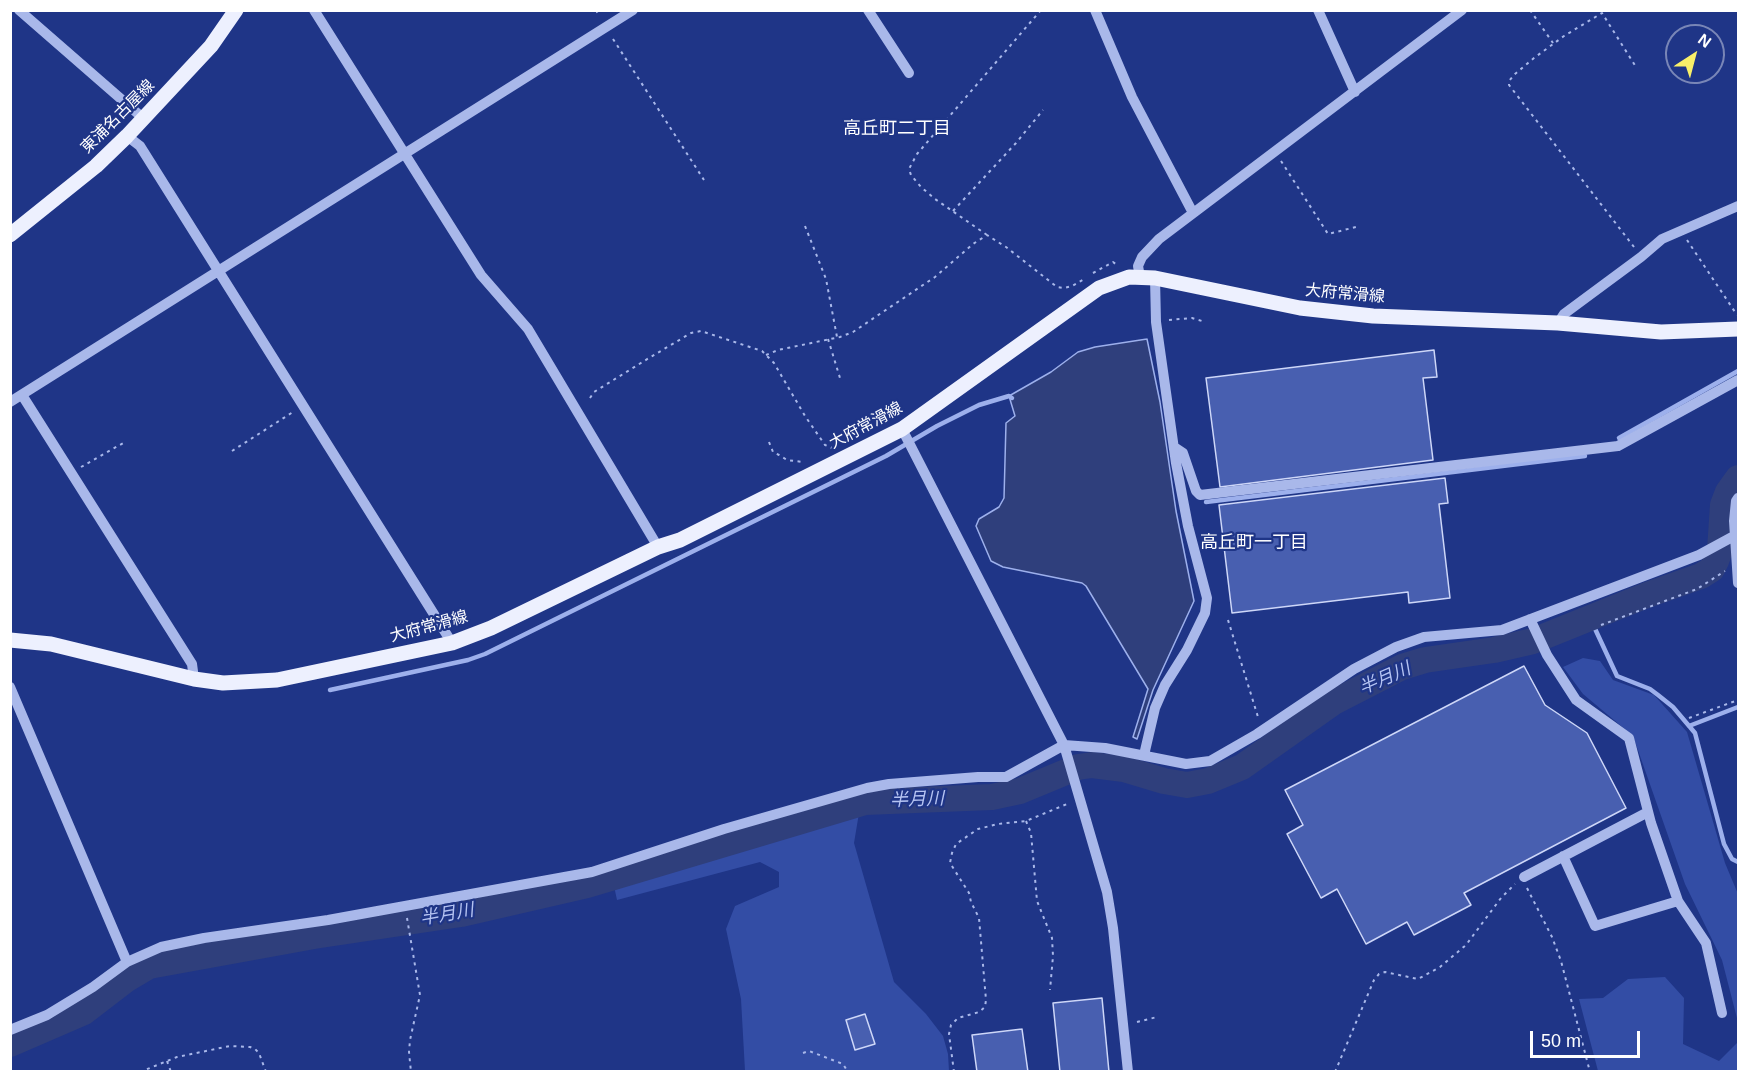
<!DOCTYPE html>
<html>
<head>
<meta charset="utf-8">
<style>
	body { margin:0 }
	#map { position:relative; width:1749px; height:1082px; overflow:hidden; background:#1f3587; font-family:Helvetica,sans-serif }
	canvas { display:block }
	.frame { position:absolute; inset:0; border:12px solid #fff; pointer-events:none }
	.north { position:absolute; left:1665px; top:24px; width:60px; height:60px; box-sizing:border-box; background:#1f3587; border:2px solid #7986b7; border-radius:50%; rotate:36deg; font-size:16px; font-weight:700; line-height:24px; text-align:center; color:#fff }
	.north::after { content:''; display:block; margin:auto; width:21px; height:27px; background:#f8ef69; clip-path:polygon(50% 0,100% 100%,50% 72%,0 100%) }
	.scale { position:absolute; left:1530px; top:1031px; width:110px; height:27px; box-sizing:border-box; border:3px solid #fff; border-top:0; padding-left:8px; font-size:18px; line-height:21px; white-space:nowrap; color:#fff; -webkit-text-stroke:4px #1f3587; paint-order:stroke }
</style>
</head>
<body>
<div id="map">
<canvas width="1749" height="1082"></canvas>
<div class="frame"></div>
<div class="north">N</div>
<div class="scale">50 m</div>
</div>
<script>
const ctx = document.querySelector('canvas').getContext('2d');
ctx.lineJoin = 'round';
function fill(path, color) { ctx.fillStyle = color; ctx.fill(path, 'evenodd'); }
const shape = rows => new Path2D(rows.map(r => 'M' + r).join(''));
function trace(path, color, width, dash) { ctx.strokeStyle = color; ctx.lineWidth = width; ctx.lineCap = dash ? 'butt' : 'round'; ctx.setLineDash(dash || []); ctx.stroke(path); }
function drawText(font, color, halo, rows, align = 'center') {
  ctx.font = font + ' Helvetica,"Noto Sans JP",sans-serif'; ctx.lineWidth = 4.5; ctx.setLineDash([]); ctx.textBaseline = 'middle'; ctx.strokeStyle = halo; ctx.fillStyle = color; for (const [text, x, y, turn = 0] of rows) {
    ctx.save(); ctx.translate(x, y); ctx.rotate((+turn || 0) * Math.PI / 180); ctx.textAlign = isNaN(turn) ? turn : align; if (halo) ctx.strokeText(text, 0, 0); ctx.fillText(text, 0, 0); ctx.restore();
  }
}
const green = shape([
	[1583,658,1600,661,1613,680,1654,695,1687,732,1725,863,1738,894,1738,1022,1722,960,1685,884,1633,736,1583,694,1563,667],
	[860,807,854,843,894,982,926,1014,943,1036,948,1054,949,1071,745,1071,741,999,726,929,735,906,779,887,779,872,760,862,617,900,614,886],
	[1665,977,1684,998,1683,1044,1719,1061,1738,1042,1738,1071,1598,1071,1579,999,1603,998,1628,979]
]);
const water = shape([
	[1147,339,1160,402,1176,511,1194,601,1153,690,1137,739,1133,737,1148,689,1086,586,1082,583,1003,567,991,561,976,526,979,519,999,507,1004,498,1006,423,1015,416,1009,396,1051,372,1078,352,1095,347,1147,339]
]);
const stream = shape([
	[1619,438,1738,371],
	[1206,502,1585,456],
	[1590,618,1617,676,1650,689,1658,695,1673,707,1695,733,1724,844,1732,859,1738,862],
	[330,690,468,660,485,654,886,456,937,426,979,405,1009,396,1012,398],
	[1689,726,1738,707]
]);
const river = shape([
	[10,1044,84,1012,127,979,149,966,314,936,461,914,587,885,865,802,992,797,1020,791,1078,767,1092,765,1124,769,1164,781,1187,785,1208,781,1242,767,1334,702,1402,667,1425,660,1494,650,1533,641,1647,595,1701,576,1712,569,1716,561,1720,550,1723,505,1728,492,1738,478]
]);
const building = shape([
	[1434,350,1437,377,1423,378,1433,460,1220,487,1206,378,1434,350],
	[1445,478,1448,503,1439,504,1450,598,1409,603,1408,592,1232,613,1219,505,1445,478],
	[1524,666,1545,705,1587,733,1626,808,1464,893,1471,905,1414,935,1407,922,1366,944,1337,889,1321,898,1287,834,1303,825,1285,790,1524,666],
	[1102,998,1109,1072,1060,1072,1053,1003,1102,998],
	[865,1014,875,1044,855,1050,846,1020,865,1014],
	[1022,1029,1028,1072,977,1072,972,1035,1022,1029]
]);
const path = shape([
	[596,10,599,16],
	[1530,10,1553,43],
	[613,39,704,180],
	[1281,161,1328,234,1356,227],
	[953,211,1016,143,1043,110],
	[805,226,826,279,837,337],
	[987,235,935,199,921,187,911,175,909,169,917,154,1041,10],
	[1687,240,1737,315],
	[1634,247,1509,85,1509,81,1515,74,1534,58,1564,36,1602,13,1636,67],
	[1093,273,1113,262,1117,265],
	[1169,320,1192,318,1202,321],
	[828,339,840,378],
	[766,355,778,350,840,337,853,332,935,277,973,244,987,235,1006,247,1057,287,1064,288,1072,286,1086,278],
	[590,398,594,392,649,358,691,333,701,331,762,351,774,363,805,416,825,445,832,448],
	[769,442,773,452,779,455,787,460,803,462],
	[232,451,293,412],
	[81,467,125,442],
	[1228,620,1258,717],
	[1601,625,1697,589,1725,571],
	[1689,718,1738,700],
	[1026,821,1031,833,1037,901,1052,938,1053,956,1050,990],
	[1527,888,1552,937,1561,961,1590,1072],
	[407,918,420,995,410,1040,409,1052,411,1072],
	[1137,1022,1157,1017],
	[803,1053,809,1051,843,1064,848,1072],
	[167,1061,171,1072],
	[140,1072,177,1057,230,1046,250,1047,255,1049,259,1053,266,1072],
	[954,1072,949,1034,951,1025,958,1018,979,1012,985,1007,986,1000,979,918,971,902,969,893,950,863,952,853,956,844,978,829,998,824,1026,821,1067,804],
	[1335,1072,1374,980,1379,974,1385,972,1418,979,1440,967,1466,945,1501,898,1515,884]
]);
const minor = shape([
	[19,10,144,119],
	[314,10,481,275,528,329,658,547],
	[868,10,909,73],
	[1095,10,1132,97,1193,213],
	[1318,10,1355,92],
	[127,136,140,146,452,643],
	[1140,277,1138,266,1142,257,1159,239,1462,10],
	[1558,323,1564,314,1641,257,1662,239,1738,206],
	[22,395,192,664,194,679],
	[10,402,633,10],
	[902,429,1064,745,1107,892,1113,928,1128,1072],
	[1174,447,1183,453,1196,491,1200,495,1618,446,1738,380],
	[1738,498,1736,501,1734,521,1738,583],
	[1530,619,1547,655,1576,700,1629,738,1651,823,1678,901,1706,943,1722,1013],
	[10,687,127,962],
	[1144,755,1155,708,1165,685,1187,650,1205,613,1207,598,1188,526,1176,463,1156,322,1155,278],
	[1563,856,1595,926,1678,901],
	[1524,877,1648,812],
	[10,1030,47,1015,93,987,127,962,161,947,204,938,328,920,592,872,724,829,867,788,889,784,978,777,1006,777,1064,745,1105,748,1186,764,1210,761,1257,734,1354,669,1396,647,1424,637,1502,630,1699,555,1734,536]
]);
const major = shape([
	[10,235,96,166,127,136,211,46,236,10],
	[10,640,51,644,194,679,223,683,277,680,452,643,491,628,658,547,680,540,902,429,1099,288,1129,277,1155,278,1300,308,1373,316,1558,323,1661,332,1738,329]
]);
const streetNames = [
	["東浦名古屋線",118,117,-45],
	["大府常滑線",1345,294,5],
	["大府常滑線",866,426,-28],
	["大府常滑線",429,627,-15]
];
const neighbourhoodNames = [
	["高丘町二丁目",897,129],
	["高丘町一丁目",1254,543]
];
const waterNames = [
	["半月川",1385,679,-24],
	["半月川",917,800,-2],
	["半月川",447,915,-10]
];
fill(green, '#334da5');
fill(water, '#2f3f7c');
trace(water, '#9db0ec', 1.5);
trace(stream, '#9db0ec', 4.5);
trace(river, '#2f3f7c', 26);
fill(building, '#485fb0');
trace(building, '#ced7f8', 1.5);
trace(path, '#a9b8ea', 2, [3, 4.5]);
trace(minor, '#a9b8ea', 10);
trace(major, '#edf0fe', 15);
drawText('16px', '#fff', '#1f3587', streetNames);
drawText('18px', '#fff', '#1f3587', neighbourhoodNames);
drawText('italic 18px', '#b5c3f2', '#1f3587', waterNames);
</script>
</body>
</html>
